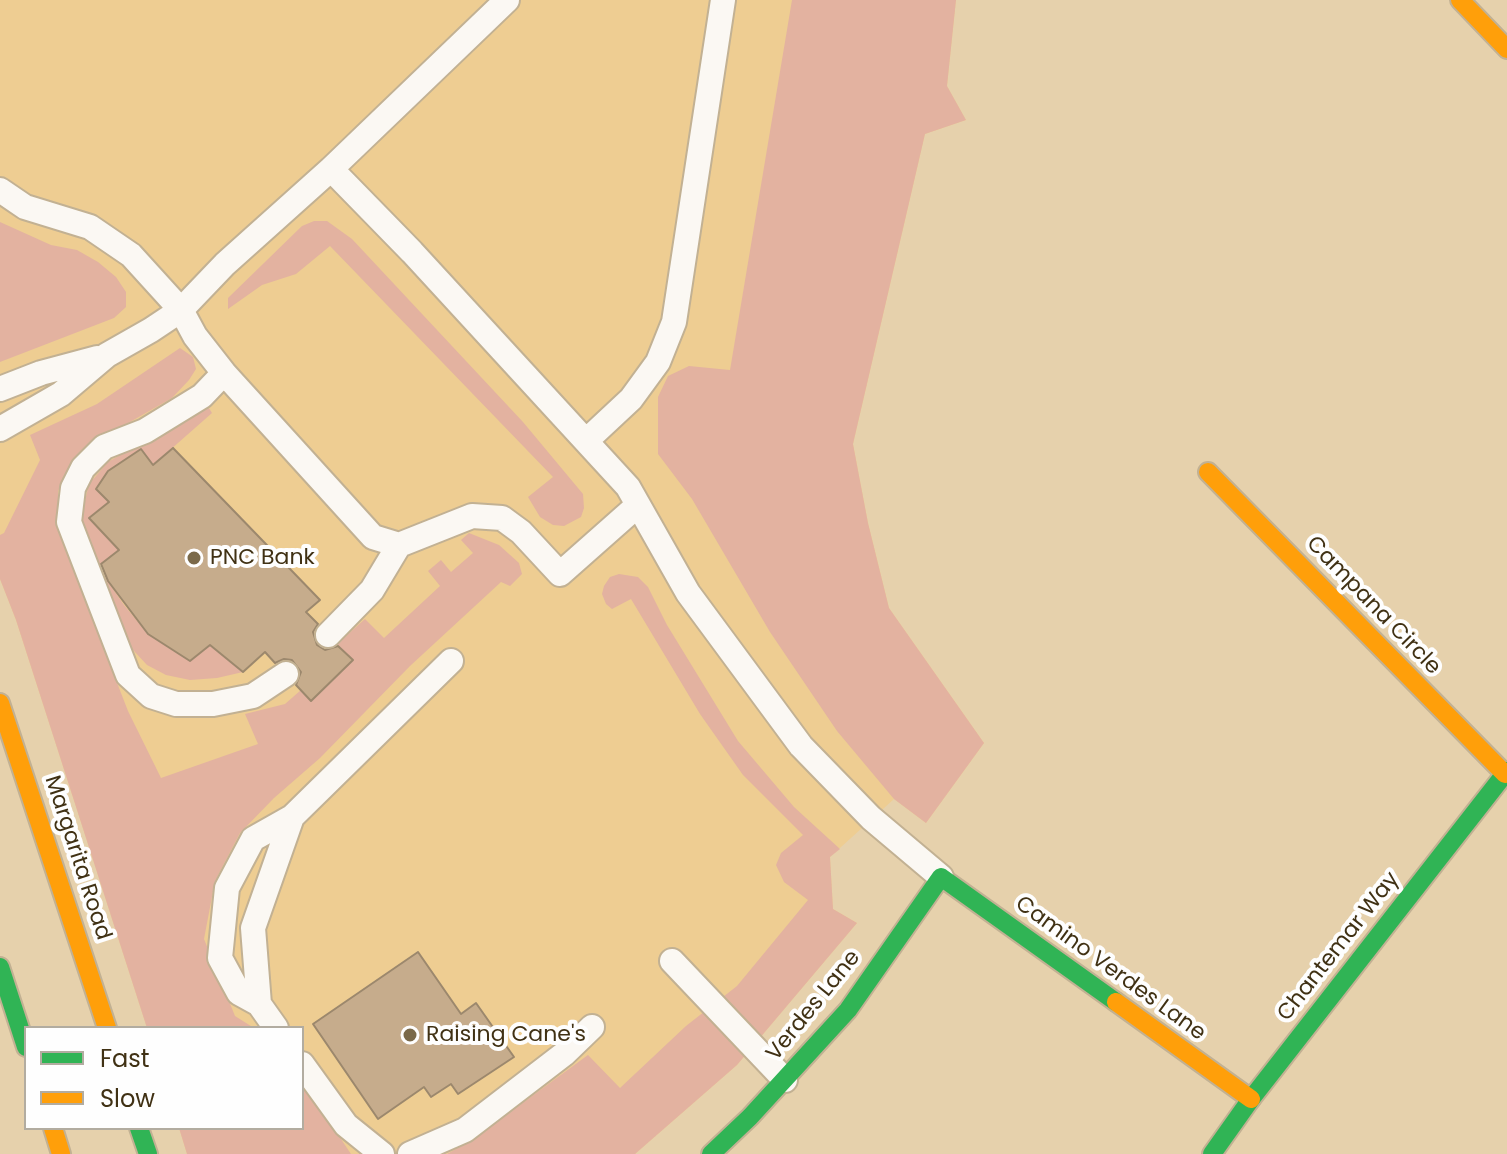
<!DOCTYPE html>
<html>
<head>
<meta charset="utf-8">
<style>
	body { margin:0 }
	#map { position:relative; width:1507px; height:1154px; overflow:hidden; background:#e6d1ac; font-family:Poppins,sans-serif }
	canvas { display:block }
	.legend { position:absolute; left:24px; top:1026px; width:280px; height:104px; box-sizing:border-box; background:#fefefe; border:2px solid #b2aca0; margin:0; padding:10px 14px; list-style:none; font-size:24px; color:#403114 }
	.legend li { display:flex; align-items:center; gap:16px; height:40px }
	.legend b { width:40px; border:2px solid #b2aca0 }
</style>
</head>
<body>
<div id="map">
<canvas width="1507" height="1154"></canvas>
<ul class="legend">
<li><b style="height:10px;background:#30b455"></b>Fast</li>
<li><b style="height:10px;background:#ff9f0a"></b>Slow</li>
</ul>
</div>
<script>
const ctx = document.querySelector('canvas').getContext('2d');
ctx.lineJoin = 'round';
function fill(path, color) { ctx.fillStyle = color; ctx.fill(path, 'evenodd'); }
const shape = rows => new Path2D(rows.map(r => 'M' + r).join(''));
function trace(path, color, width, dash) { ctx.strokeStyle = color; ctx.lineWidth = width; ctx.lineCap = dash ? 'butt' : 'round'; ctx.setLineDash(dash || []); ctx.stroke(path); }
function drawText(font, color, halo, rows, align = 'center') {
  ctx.font = font + ' Poppins,sans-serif'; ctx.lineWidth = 8; ctx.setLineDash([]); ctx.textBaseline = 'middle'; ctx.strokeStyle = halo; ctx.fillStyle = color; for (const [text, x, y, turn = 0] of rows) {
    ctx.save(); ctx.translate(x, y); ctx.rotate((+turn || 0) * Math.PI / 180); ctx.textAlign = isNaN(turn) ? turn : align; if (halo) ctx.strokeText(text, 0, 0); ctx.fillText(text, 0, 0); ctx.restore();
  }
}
const built = shape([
	[0,0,956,0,947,86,966,120,925,134,853,444,868,523,889,608,984,743,926,823,894,799,830,857,833,909,857,923,737,1065,635,1154,187,1154,179,1128,302,1128,302,1028,147,1028,16,620,0,579]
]);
const green = shape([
	[792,0,956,0,947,86,966,120,925,134,853,444,868,523,889,608,984,743,926,823,894,799,837,731,770,632,692,499,658,454,658,397,668,376,689,366,730,370],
	[314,221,327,221,352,239,523,422,583,494,584,508,581,517,564,526,553,525,540,517,528,497,553,477,330,246,296,274,262,285,228,309,228,298,302,226],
	[0,222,51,245,77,250,98,262,116,277,126,292,126,307,114,318,0,362],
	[180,348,193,357,196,369,189,380,172,398,95,442,73,461,58,491,59,523,105,652,128,711,161,778,258,744,245,714,285,704,301,690,311,700,352,661,337,644,365,619,384,638,440,586,428,571,441,560,451,572,473,553,461,540,469,533,499,545,519,563,522,574,510,586,501,582,410,666,320,758,274,798,240,833,215,881,204,939,235,1016,254,1028,147,1028,16,620,0,579,0,535,4,533,40,460,30,435,97,404],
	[207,405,212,413,153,465,141,449,109,471,96,489,109,502,119,550,98,567,124,605,148,634,190,661,210,645,243,672,217,678,190,680,166,675,147,665,122,638,80,522,89,484,108,462],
	[619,574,638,577,648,587,667,625,738,741,794,807,840,849,830,857,833,909,857,923,737,1065,635,1154,447,1154,472,1140,588,1055,620,1088,686,1026,737,986,808,900,784,882,776,865,781,853,803,835,743,775,700,714,631,599,612,609,606,604,602,594,604,586,610,577],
	[302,1081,351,1154,187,1154,179,1128,302,1128]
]);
const building = shape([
	[173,448,320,600,306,612,318,624,313,632,317,645,325,650,338,646,353,660,311,701,296,685,301,672,292,660,284,659,275,663,265,652,243,672,210,645,190,661,148,634,108,581,101,564,119,550,89,518,109,502,96,489,108,471,141,449,153,465,173,448],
	[418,952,461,1014,476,1003,514,1057,458,1094,451,1084,431,1097,424,1087,378,1119,313,1024,418,952]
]);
const lane = shape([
	[331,169,507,0],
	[0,190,25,207,90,227,131,255,181,310,195,336,224,373,373,537,399,545,472,516,502,518,521,532,560,574,638,505],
	[224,373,202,396,145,431,104,447,83,468,73,488,69,522,128,675,151,696,176,704,213,704,253,696,286,674],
	[0,389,41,373,97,358],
	[0,429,61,394,107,355,151,330,181,310,225,264,331,169,412,252,628,487,688,593,801,746,871,818,941,877],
	[586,441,631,399,658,362,674,322,723,0],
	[328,635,372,590,399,545],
	[672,961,785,1080],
	[259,1004,239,993,220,958,227,888,253,839,292,817],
	[276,1028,259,1004,253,928,292,817,451,661],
	[302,1064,346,1125,382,1154],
	[410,1154,465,1130,564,1054,592,1027]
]);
const fast = shape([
	[0,967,26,1047],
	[139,1128,148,1154],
	[711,1154,750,1117,848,1010,941,877,1116,1002],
	[1212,1154,1251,1099,1507,771]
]);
const slow = shape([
	[1460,0,1507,49],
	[1208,472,1505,774],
	[0,703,107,1028],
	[1116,1002,1251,1099],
	[53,1128,61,1154]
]);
const markers = [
	[194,558,8,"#7a6949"],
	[410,1035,8,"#7a6949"]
];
const poiNames = [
	["PNC Bank",210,558],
	["Raising Cane's",426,1035]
];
const streetNames = [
	["Campana Circle",1373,606,46],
	["Margarita Road",77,858,72],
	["Chantemar Way",1339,947,-52],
	["Camino Verdes Lane",1110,969,36],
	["Verdes Lane",814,1006,-51]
];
fill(built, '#eecd92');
fill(green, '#e3b2a0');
fill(building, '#c6ac8c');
trace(building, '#9c886d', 2);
trace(lane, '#c2b193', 28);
trace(fast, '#c2b193', 22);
trace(slow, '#c2b193', 22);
trace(lane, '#fbf8f3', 24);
trace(fast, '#30b455', 18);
trace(slow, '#ff9f0a', 18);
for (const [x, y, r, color] of markers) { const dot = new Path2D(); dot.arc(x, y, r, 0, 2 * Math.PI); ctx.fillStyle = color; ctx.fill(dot); trace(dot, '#fefefe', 3); }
drawText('22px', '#403114', '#fefefe', poiNames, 'left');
drawText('22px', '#403114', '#fefefe', streetNames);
</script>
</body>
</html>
